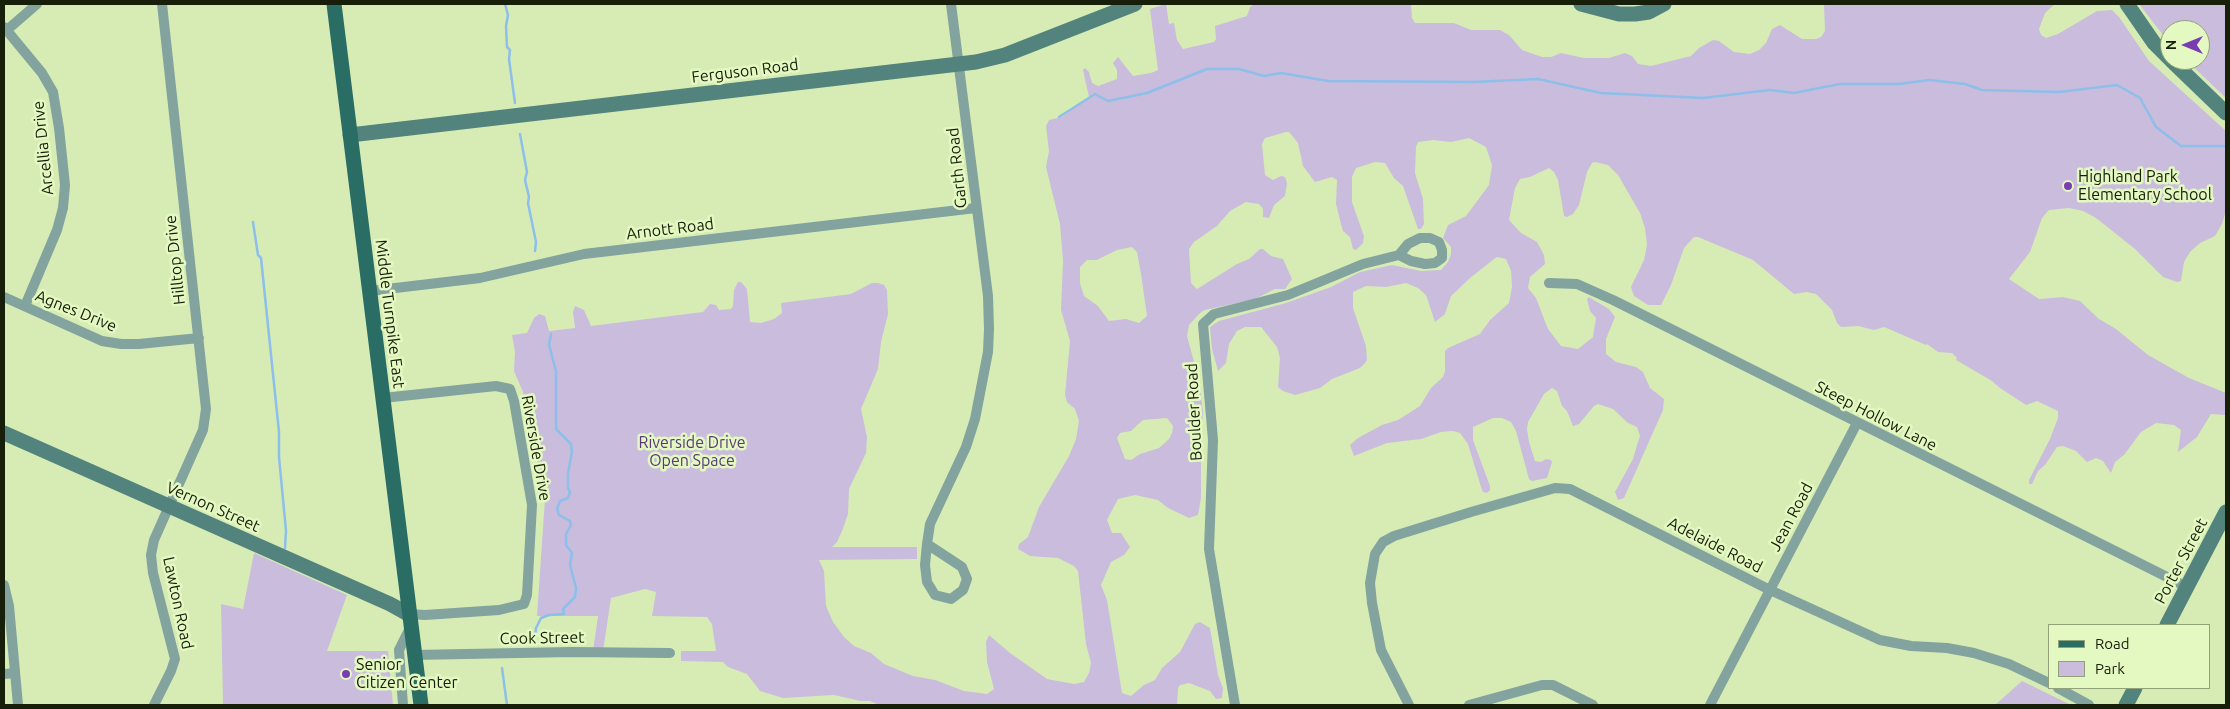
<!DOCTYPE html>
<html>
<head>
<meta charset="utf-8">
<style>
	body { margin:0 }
	#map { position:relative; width:2230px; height:709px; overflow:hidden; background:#d7ecb5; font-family:Ubuntu,sans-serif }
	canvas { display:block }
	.frame { position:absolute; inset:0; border:5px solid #171e09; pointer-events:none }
	.legend { position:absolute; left:2048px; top:624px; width:162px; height:65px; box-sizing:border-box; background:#e4f9c2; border:1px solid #92a178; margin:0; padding:6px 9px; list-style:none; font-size:15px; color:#171e09 }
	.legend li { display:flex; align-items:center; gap:10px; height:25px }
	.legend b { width:25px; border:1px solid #92a178 }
	.north { position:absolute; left:2160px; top:20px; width:50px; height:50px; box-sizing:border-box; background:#e4f9c2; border:1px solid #92a178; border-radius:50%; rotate:270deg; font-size:14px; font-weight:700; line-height:20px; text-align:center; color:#171e09 }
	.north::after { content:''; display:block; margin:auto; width:18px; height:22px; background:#793cb1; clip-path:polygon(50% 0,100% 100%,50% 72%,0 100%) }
</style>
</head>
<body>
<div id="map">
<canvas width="2230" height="709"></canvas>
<div class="frame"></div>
<ul class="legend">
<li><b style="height:6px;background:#2a6d65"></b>Road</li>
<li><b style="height:14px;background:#cabcdd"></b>Park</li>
</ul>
<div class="north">N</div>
</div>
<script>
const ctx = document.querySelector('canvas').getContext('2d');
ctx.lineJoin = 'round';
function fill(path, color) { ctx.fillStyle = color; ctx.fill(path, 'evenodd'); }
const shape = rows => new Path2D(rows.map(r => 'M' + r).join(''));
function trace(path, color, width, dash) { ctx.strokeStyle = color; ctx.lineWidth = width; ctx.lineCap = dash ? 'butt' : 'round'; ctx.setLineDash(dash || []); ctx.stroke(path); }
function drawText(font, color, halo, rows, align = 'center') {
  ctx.font = font + ' Ubuntu,sans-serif'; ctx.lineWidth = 5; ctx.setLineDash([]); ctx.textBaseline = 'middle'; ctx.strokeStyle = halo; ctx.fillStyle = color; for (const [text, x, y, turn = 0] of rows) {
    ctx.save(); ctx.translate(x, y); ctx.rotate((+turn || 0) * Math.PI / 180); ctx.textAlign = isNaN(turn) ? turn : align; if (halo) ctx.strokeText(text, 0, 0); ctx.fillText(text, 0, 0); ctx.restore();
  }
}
const green = shape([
	[1166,4,1169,24,1174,23,1177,40,1183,49,1214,42,1216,39,1215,26,1247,16,1250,7,1253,5,1411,4,1412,18,1415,23,1454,23,1471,30,1500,30,1509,35,1522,50,1542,57,1551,57,1561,53,1584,58,1609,58,1625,53,1632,56,1638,64,1651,66,1691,56,1699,48,1713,40,1719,41,1734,52,1750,54,1759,50,1766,43,1772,29,1780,25,1802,39,1816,39,1821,37,1825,31,1824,4,2055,4,2045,13,2039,29,2041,35,2046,38,2058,34,2097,11,2112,10,2119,17,2149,61,2226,131,2226,211,2222,224,2215,236,2200,243,2190,252,2184,262,2181,281,2177,282,2163,277,2135,249,2096,218,2083,211,2069,208,2049,210,2042,218,2030,252,2009,279,2039,299,2063,297,2080,301,2099,319,2116,329,2148,355,2189,378,2226,393,2226,415,2211,414,2197,437,2178,452,2181,430,2174,425,2156,423,2141,432,2124,455,2115,462,2111,473,2103,461,2096,458,2087,462,2076,451,2063,446,2057,447,2045,465,2038,471,2032,484,2029,484,2029,480,2050,439,2058,418,2058,411,2037,401,2026,405,2000,388,1992,381,1956,360,1957,358,1952,353,1938,352,1927,344,1926,345,1884,327,1874,330,1858,326,1841,327,1837,323,1832,310,1816,294,1807,292,1794,294,1753,260,1698,237,1694,237,1684,248,1671,285,1661,305,1648,305,1634,296,1631,287,1644,260,1647,245,1645,228,1640,213,1618,175,1608,165,1595,162,1592,163,1587,172,1579,205,1573,214,1567,217,1564,216,1558,180,1554,172,1549,168,1530,177,1520,179,1515,188,1509,220,1521,233,1537,242,1544,255,1545,264,1530,277,1528,288,1536,298,1548,329,1561,346,1578,349,1593,337,1596,318,1590,311,1587,299,1589,297,1592,299,1609,309,1615,317,1606,339,1606,354,1616,362,1636,367,1643,372,1650,388,1664,399,1663,410,1624,498,1618,500,1615,492,1633,459,1638,442,1640,436,1637,427,1628,423,1613,409,1598,404,1594,406,1579,424,1573,426,1567,411,1562,406,1557,391,1552,388,1544,394,1528,422,1527,429,1529,442,1535,461,1541,462,1546,459,1551,460,1552,462,1547,478,1532,481,1529,479,1516,431,1511,422,1502,418,1493,418,1473,427,1473,440,1490,486,1490,490,1487,493,1483,492,1481,487,1468,444,1460,433,1453,431,1441,432,1421,439,1387,443,1354,456,1350,445,1358,438,1382,425,1398,420,1420,406,1431,388,1443,377,1445,371,1445,351,1448,348,1480,334,1490,320,1509,303,1512,287,1511,271,1506,259,1497,257,1494,259,1470,278,1451,296,1445,314,1435,322,1426,295,1418,288,1406,283,1386,287,1366,286,1353,292,1353,308,1366,346,1367,360,1365,363,1360,368,1332,379,1320,388,1295,395,1283,391,1278,387,1280,358,1277,347,1261,327,1245,327,1237,331,1229,344,1226,363,1218,371,1212,349,1210,327,1219,321,1286,303,1331,287,1360,272,1392,265,1421,271,1441,270,1448,262,1451,254,1451,247,1443,238,1448,225,1466,216,1472,208,1489,185,1492,165,1486,147,1469,138,1451,142,1433,140,1418,142,1416,147,1415,173,1423,199,1424,224,1421,229,1418,229,1403,186,1394,178,1385,163,1375,162,1356,168,1352,177,1352,202,1364,236,1363,243,1356,250,1353,249,1350,237,1343,231,1341,224,1336,204,1337,180,1332,177,1315,182,1303,166,1298,143,1289,132,1286,132,1265,138,1262,144,1265,175,1273,180,1281,176,1285,177,1287,183,1285,196,1274,205,1269,218,1263,217,1263,209,1259,204,1246,202,1230,211,1217,226,1194,242,1189,249,1191,283,1197,289,1237,264,1249,259,1260,249,1263,249,1271,256,1283,259,1292,279,1285,289,1275,289,1255,299,1205,310,1200,313,1189,325,1187,336,1199,380,1203,412,1201,434,1201,498,1198,515,1189,518,1168,508,1158,500,1135,495,1118,499,1107,520,1112,533,1121,533,1130,547,1124,555,1111,562,1101,585,1107,600,1122,693,1131,696,1144,685,1155,680,1162,668,1180,652,1195,624,1200,622,1210,628,1218,675,1223,688,1222,698,1216,699,1210,691,1189,683,1180,685,1178,688,1177,705,879,705,870,701,861,701,834,695,783,698,760,691,747,674,728,667,723,662,681,661,681,651,716,651,712,624,707,617,652,616,656,592,645,589,611,598,603,651,593,651,598,616,537,616,545,499,523,392,514,371,515,352,512,335,527,333,534,318,539,314,545,316,549,331,575,328,573,312,575,306,584,310,591,326,703,312,710,304,716,305,719,310,731,309,733,306,734,290,738,282,741,282,747,289,750,322,761,323,774,319,782,313,781,303,851,294,872,283,878,283,884,285,887,290,888,314,881,342,878,369,861,409,867,437,866,453,849,489,848,514,842,531,837,542,832,547,917,547,917,559,819,560,824,571,826,606,833,622,844,637,854,646,871,653,884,664,913,676,935,680,964,691,987,694,994,689,987,662,986,642,989,635,1010,653,1047,679,1074,684,1084,682,1089,673,1091,663,1086,644,1078,571,1074,566,1058,558,1030,556,1018,549,1019,544,1028,537,1039,507,1069,456,1076,439,1079,421,1075,409,1067,402,1065,395,1070,341,1061,310,1063,261,1060,224,1046,167,1049,151,1046,126,1049,120,1062,117,1089,97,1083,70,1085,68,1089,72,1092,83,1098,86,1117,79,1117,70,1113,63,1118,57,1133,76,1151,73,1158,70,1150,9],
	[1132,247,1137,252,1141,274,1147,316,1139,323,1126,319,1109,321,1098,306,1084,296,1080,283,1080,267,1087,260,1097,260,1117,250],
	[1167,418,1173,426,1172,433,1169,439,1159,448,1140,454,1131,460,1125,459,1117,438,1120,433,1131,431,1143,420],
	[2139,4,2226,4,2226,98,2186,60,2200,60,2200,30,2170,30,2170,44],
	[254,553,347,595,327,651,388,651,393,705,223,705,221,604,243,609],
	[2022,681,2071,705,1995,705]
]);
const stream = shape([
	[505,4,508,15,506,26,507,47,510,50,509,59,515,103],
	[1059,117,1095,94,1108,101,1147,93,1207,69,1239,69,1264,76,1281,73,1328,81,1474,82,1538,79,1601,93,1703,98,1770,90,1794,93,1840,84,1899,84,1929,80,1965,84,1982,90,2059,92,2117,85,2140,98,2156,127,2181,146,2226,146],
	[520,134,527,172,525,180,529,197,528,203,536,242,535,251],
	[253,222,258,255,261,258,279,432,279,457,286,531,285,548],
	[531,644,535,637,536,628,541,618,549,615,564,614,563,609,575,597,576,588,570,565,572,553,566,545,566,534,571,525,570,521,559,515,557,509,560,501,568,498,570,492,568,488,568,473,572,452,571,444,556,429,556,371,549,345,551,334],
	[502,668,507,705]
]);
const street = shape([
	[4,27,42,73,53,92,59,128,65,185,63,208,57,230,25,306],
	[7,30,37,4],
	[1549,283,1577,284,1613,300,2187,587],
	[370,291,480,278,584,254,976,208],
	[4,297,102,341,121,344,139,344,199,338],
	[383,398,496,386,510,389,514,401,532,505,527,595,524,604,499,610,425,615,408,614],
	[927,544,962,567,967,579,963,590,951,599,935,595,927,582,925,565,927,544,930,524,966,447,975,419,988,352,989,329,988,296,951,4],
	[4,585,9,606,18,705],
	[414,655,571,652,670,653],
	[4,674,15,673],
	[2058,688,2089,705],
	[154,705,171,671,175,659,153,573,151,555,154,540,203,430,206,409,162,4],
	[403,705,399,650,410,628],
	[1235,705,1209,549,1213,440,1203,324,1214,314,1288,295,1363,264,1399,255,1408,244,1420,238,1430,238,1439,242,1442,250,1442,258,1435,263,1425,264,1411,261,1399,255],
	[1409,705,1381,650,1372,603,1370,583,1375,554,1383,542,1394,536,1471,512,1555,488,1570,489,1770,590,1880,640,1911,646,1947,648,1974,653,2009,664,2049,683],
	[1469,705,1542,685,1553,685,1593,705],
	[1710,705,1857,423]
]);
const secondary = shape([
	[1581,4,1619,14,1635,14,1649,12,1664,4],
	[2127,4,2154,43,2170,59],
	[2171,60,2226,113],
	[350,135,976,62,1005,55,1135,4],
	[4,433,390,604,408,614],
	[2167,625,2226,512],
	[2126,705,2135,688]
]);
const primary = shape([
	[334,4,421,705]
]);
const markers = [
	[2068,186,5,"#793cb1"],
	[346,674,5,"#793cb1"]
];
const streetNames = [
	["Ferguson Road",745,71,-7],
	["Arcellia Drive",43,148,-96],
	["Garth Road",957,168,-96],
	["Arnott Road",670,229,-7],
	["Hilltop Drive",175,260,-96],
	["Agnes Drive",76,311,22],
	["Middle Turnpike East",390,314,83],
	["Boulder Road",1194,412,-93],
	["Steep Hollow Lane",1876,416,27],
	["Riverside Drive",536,448,80],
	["Vernon Street",213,507,24],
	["Jean Road",1791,517,-62],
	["Adelaide Road",1715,545,27],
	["Porter Street",2181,561,-62],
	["Lawton Road",178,603,78],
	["Cook Street",542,638,-1]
];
const poiNames = [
	["Highland Park",2078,177],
	["Elementary School",2078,195],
	["Senior",356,665],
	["Citizen Center",356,683]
];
const parkNames = [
	["Riverside Drive",692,443],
	["Open Space",692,461]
];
fill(green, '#cabcdd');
trace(stream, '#8dbfea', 2.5);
trace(street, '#82a39e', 10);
trace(secondary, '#52837c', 15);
trace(primary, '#2a6d65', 15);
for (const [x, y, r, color] of markers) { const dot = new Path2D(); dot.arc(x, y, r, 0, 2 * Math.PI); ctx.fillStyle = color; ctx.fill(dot); trace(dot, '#e4f9c2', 2); }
drawText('16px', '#171e09', '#e4f9c2', streetNames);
drawText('16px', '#171e09', '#e4f9c2', poiNames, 'left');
drawText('16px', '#59397b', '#e4f9c2', parkNames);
</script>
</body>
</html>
